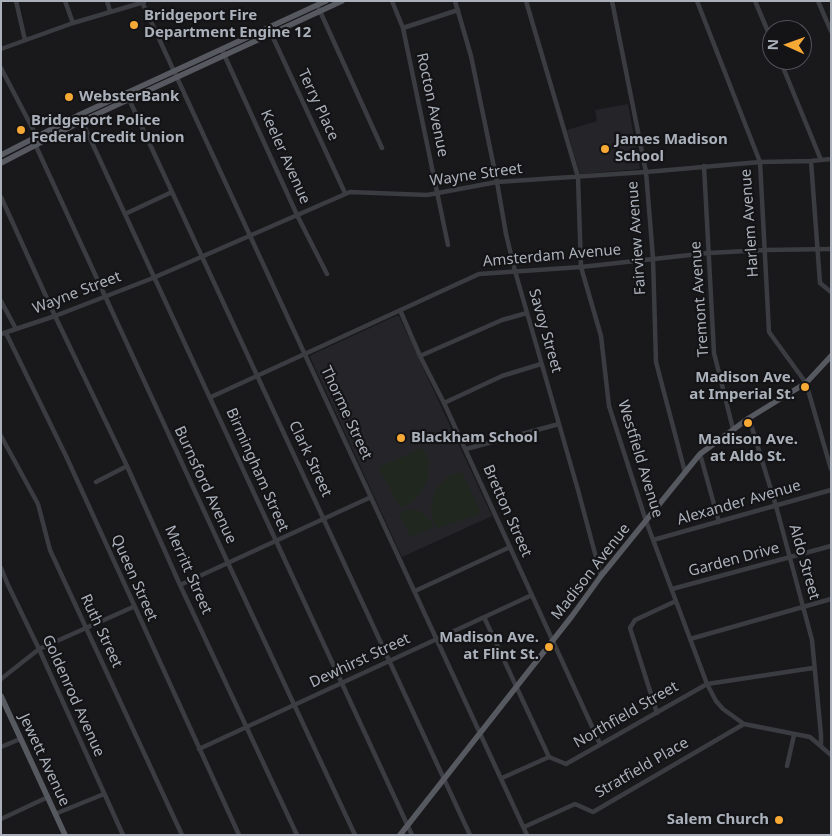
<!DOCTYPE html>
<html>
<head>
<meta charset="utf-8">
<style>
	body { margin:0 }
	#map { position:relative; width:832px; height:836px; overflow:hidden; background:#19191c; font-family:"Noto Sans",sans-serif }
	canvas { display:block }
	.frame { position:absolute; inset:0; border:2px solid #abb1bb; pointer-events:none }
	.north { position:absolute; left:762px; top:20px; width:50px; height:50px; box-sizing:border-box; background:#141417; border:1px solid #505359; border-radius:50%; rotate:272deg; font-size:14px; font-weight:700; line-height:20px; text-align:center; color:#abb1bb }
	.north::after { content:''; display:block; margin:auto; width:18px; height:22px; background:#f7a935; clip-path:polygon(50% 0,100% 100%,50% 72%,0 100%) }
</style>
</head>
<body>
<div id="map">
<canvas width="832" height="836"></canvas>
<div class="frame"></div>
<div class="north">N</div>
</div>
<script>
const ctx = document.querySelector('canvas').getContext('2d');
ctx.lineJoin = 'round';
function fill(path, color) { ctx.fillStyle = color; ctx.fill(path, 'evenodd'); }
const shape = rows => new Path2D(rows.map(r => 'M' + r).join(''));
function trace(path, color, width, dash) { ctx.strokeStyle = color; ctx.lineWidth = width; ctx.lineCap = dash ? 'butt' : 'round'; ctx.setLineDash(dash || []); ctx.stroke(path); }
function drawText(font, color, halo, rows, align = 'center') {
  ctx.font = font + ' "Noto Sans",sans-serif'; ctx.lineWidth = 4.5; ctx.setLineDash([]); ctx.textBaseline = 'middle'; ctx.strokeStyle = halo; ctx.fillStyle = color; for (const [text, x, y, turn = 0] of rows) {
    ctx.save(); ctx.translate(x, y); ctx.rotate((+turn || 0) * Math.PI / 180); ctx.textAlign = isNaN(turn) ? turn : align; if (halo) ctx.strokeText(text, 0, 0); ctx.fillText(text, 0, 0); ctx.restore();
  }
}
const built = shape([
	[628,104,640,169,580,174,567,130,597,121,595,110],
	[396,316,399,316,492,516,402,557,310,357,311,355]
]);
const green = shape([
	[423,448,429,462,428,479,420,494,414,501,400,508,380,470,381,466],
	[462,472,480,511,478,515,437,528,432,517,431,508,435,491,439,485,449,476],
	[407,510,416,510,421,512,431,520,434,527,413,536,410,536,399,513]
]);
const minor = shape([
	[16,1,25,40],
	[65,1,73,23],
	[107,1,110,11],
	[392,1,403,28,448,245],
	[455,1,471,56,497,182,506,234,515,271,578,490,601,576],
	[526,1,578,177,581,267,601,336,609,406,646,521,707,684,716,701,723,709,744,724,810,737,831,755],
	[612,1,646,172,653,258,656,362,685,472],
	[697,1,760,162,769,332,806,383,831,469],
	[755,1,772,41],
	[818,1,831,31],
	[142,2,527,835],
	[319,9,382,148],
	[403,28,458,10],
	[270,31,345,193],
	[1,49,73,23,144,2],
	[222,50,297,215,327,274],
	[780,60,821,160],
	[1,68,37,137,35,144,228,563,355,835],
	[128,97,470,835],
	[81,119,412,835],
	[811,161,820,283,831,292],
	[704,166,714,353,733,429],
	[1,197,55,316,127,466,180,585,297,835],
	[125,214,172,192],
	[1,301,16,329],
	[400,310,420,356,444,403,600,744],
	[6,333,66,456,239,835],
	[1,334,55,316,153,278,350,192,427,195,497,182,646,172,760,162,811,161,831,159],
	[420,356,502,320,527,313],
	[211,397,479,274,581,267,708,253,765,250,831,249],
	[444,403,502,376,541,364],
	[749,418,776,506,812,640,821,735,821,746],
	[1,436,38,504,50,550,182,835],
	[466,449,559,424],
	[700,454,719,522],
	[96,482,127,466],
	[653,540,831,490],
	[1,568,8,585,39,649,123,835],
	[180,585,371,497],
	[672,589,831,546],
	[415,591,510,547],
	[484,617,549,757],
	[690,639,831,599],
	[1,679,39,649,133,607],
	[657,713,630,628,635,620,676,601],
	[1,747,20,739],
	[199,749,532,595],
	[787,766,794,735],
	[502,778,549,757,566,764,707,684,813,668],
	[55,814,104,794],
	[1,819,48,797],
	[524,827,575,804,593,812,744,724]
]);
const major = shape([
	[1,155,79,115,326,1],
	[1,163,82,121,342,1],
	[1,696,65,835],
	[400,835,572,616,601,576,700,454,749,418,806,383,831,356]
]);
const markers = [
	[134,25,5,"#f7a935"],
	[69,97,5,"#f7a935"],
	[21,130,5,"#f7a935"],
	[605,149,5,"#f7a935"],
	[805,387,5,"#f7a935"],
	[748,423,5,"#f7a935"],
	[401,438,5,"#f7a935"],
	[549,647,5,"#f7a935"],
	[779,820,5,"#f7a935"]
];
const poiNames = [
	["Bridgeport Fire",144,16],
	["Department Engine 12",144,33],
	["WebsterBank",79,97],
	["Bridgeport Police",31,121],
	["Federal Credit Union",31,138],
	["James Madison",615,140],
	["School",615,157],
	["Madison Ave.",795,378,"right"],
	["at Imperial St.",795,395,"right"],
	["Blackham School",411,438],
	["Madison Ave.",748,440,"center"],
	["at Aldo St.",748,457,"center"],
	["Madison Ave.",539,638,"right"],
	["at Flint St.",539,655,"right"],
	["Salem Church",769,820,"right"]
];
const streetNames = [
	["Terry Place",318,105,65],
	["Rocton Avenue",432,105,78],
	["Keeler Avenue",285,157,66],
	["Wayne Street",476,175,-8],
	["Harlem Avenue",750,223,-94],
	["Fairview Avenue",637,238,-94],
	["Amsterdam Avenue",552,256,-5],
	["Wayne Street",77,293,-21],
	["Tremont Avenue",700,299,-94],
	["Savoy Street",545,331,74],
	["Thorme Street",346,413,65],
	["Clark Street",310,459,65],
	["Westfield Avenue",640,459,73],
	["Birmingham Street",257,470,66],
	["Burnsford Avenue",205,485,65],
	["Alexander Avenue",739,503,-16],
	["Bretton Street",507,511,66],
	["Garden Drive",734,560,-15],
	["Aldo Street",804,562,74],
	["Merritt Street",188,570,66],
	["Madison Avenue",591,572,-52],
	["Queen Street",134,578,66],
	["Ruth Street",101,631,65],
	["Dewhirst Street",360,661,-25],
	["Goldenrod Avenue",73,696,66],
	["Northfield Street",626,715,-30],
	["Jewett Avenue",44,760,65],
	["Stratfield Place",642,768,-30]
];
fill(built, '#252529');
fill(green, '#1f271f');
trace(minor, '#3a3c41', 4.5);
trace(major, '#565960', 5.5);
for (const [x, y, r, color] of markers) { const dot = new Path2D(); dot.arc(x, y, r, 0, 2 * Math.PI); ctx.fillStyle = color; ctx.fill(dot); trace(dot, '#141417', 2); }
drawText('bold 15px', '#abb1bb', '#141417', poiNames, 'left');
drawText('15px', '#abb1bb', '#141417', streetNames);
</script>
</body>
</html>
